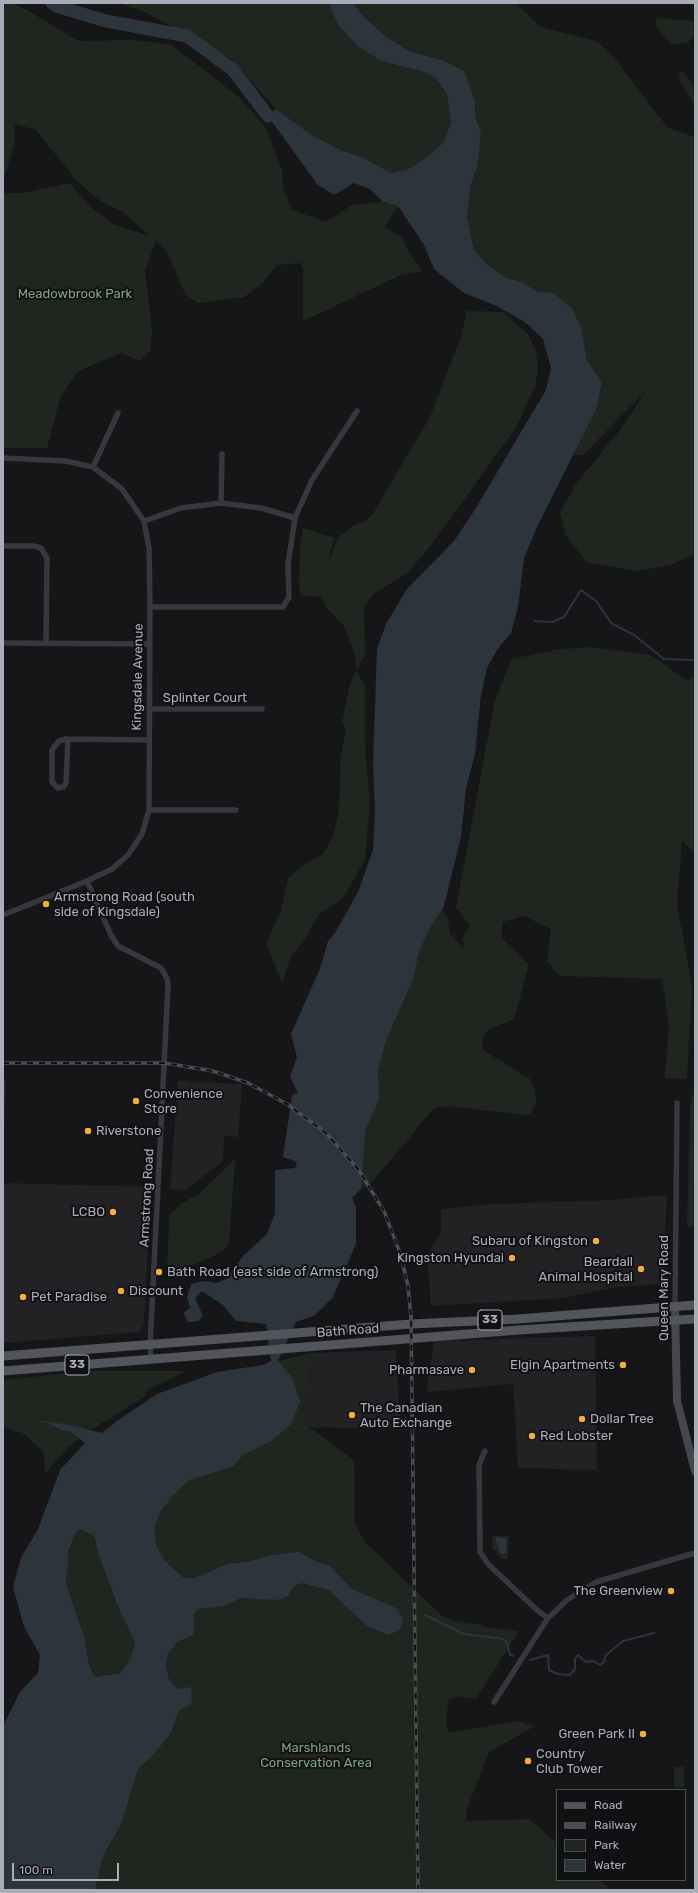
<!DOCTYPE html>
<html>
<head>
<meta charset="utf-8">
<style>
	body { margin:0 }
	#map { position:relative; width:698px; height:1893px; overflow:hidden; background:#161618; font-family:Rubik,sans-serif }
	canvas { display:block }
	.frame { position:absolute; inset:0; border:4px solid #a8adb8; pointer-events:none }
	.legend { position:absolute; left:556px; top:1789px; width:130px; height:92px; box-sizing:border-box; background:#111113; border:1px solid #4d4f55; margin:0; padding:5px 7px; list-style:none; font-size:12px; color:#a8adb8 }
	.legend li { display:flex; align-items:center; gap:8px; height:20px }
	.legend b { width:20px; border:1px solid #4d4f55 }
	.scale { position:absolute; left:12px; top:1863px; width:107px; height:18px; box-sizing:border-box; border:2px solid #a8adb8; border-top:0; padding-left:5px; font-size:12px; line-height:14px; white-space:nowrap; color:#a8adb8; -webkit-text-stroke:3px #111113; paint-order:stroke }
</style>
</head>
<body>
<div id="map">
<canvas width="698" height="1893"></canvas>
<div class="frame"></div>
<ul class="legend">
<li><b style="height:5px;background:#53555c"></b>Road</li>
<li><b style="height:5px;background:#4a4c52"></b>Railway</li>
<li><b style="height:11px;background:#1e261f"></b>Park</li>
<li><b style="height:11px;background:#2c353c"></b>Water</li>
</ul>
<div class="scale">100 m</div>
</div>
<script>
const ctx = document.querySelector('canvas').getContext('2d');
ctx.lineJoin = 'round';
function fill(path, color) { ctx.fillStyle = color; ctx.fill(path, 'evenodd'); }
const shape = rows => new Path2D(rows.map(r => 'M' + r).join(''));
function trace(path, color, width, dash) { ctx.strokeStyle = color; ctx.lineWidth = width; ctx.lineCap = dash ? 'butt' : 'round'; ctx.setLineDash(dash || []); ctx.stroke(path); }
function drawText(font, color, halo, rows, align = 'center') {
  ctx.font = font + ' Rubik,sans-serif'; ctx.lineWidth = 4; ctx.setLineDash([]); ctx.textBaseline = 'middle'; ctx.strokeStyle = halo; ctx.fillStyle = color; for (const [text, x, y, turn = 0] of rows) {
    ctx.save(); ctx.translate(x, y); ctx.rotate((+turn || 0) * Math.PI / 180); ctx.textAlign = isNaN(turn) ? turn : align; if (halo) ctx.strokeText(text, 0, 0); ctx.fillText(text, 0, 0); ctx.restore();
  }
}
const built = shape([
	[3,1078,6,1078,3,1178],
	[178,1081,242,1084,238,1137,224,1136,223,1161,185,1190,170,1189],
	[3,1183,151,1187,144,1324,140,1332,3,1343],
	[667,1195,662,1284,617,1287,564,1298,431,1306,427,1255,441,1234,441,1209,496,1204,612,1200],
	[595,1336,597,1470,518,1468,513,1384,426,1392,434,1341],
	[396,1350,400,1429,309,1427,311,1353]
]);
const green = shape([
	[3,3,11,3,27,10,78,41,134,40,172,45,240,98,266,128,282,170,283,188,292,210,326,222,352,205,383,202,401,207,398,206,385,227,403,238,409,254,423,271,401,275,303,321,303,269,300,263,277,265,263,283,244,297,198,303,185,294,166,250,156,241,145,271,152,329,150,351,140,361,121,353,78,371,60,398,47,448,3,448,3,193,24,193,69,183,93,209,113,224,150,236,124,213,100,201,77,181,36,130,15,124,14,146,3,182],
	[118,3,332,3,381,61,428,73,438,81,447,94,451,123,443,143,426,158,407,170,391,173,364,158,340,150,310,134,276,109,232,60,147,13],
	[353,3,516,3,540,27,596,41,615,59,668,128,695,137,694,554,671,565,637,571,586,562,566,536,560,512,576,484,620,430,646,391,583,455,573,455,597,407,602,382,587,360,581,327,553,293,537,291,522,282,504,277,486,263,474,250,467,217,471,185,478,164,481,132,475,116,475,101,442,60,410,51,385,36,361,14],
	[655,18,693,21,695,23,695,36,687,43,672,44,658,29],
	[682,70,695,88,695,107,678,77],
	[467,311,503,312,528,334,536,351,538,370,535,387,515,429,429,548,407,573,375,593,364,606,365,656,356,670,365,686,365,746,370,801,365,860,343,898,318,915,304,941,291,956,282,984,266,943,281,911,288,879,300,867,323,854,334,834,339,809,341,754,346,730,342,722,350,684,356,670,355,655,344,626,326,607,322,597,301,596,299,585,300,546,303,528,335,538,331,548,329,561,338,538,354,525,362,523,372,515,430,417,461,336],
	[588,647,651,655,686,680,695,677,695,853,682,841,677,904,692,986,687,1079,665,1078,669,1025,662,979,560,976,547,961,551,929,524,916,502,922,502,939,529,964,514,1019,487,1031,482,1041,483,1050,530,1079,535,1089,536,1104,530,1114,524,1115,449,1106,434,1108,374,1180,365,1187,346,1189,347,1134,435,894,448,920,450,934,464,949,463,937,470,925,456,908,494,704,511,659,555,650],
	[695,1084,695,1226,687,1227,690,1106],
	[235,1159,229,1244,222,1252,167,1276,169,1216,178,1206,200,1193],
	[311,1353,309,1427,354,1460,355,1524,365,1542,441,1615,454,1621,479,1624,484,1627,519,1631,476,1699,461,1697,449,1699,446,1718,448,1733,517,1721,535,1726,489,1752,467,1809,466,1821,529,1819,557,1843,557,1880,600,1880,607,1886,607,1890,94,1890,102,1859,111,1844,137,1769,172,1731,179,1711,186,1706,177,1689,169,1679,166,1665,168,1654,177,1642,194,1634,194,1620,184,1578,164,1560,156,1544,155,1525,165,1506,164,1490,292,1377,278,1361],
	[87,1371,187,1371,149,1389,143,1398,84,1434,66,1449,45,1474,44,1453,25,1434,3,1427,3,1380],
	[81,1529,94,1535,98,1553,118,1607,135,1642,131,1658,120,1673,95,1677,89,1665,85,1639,66,1583,68,1567,68,1552,75,1532],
	[492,1536,509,1536,508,1559,500,1559,500,1555,497,1555,497,1550,493,1550],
	[674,1767,684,1767,684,1787,674,1787]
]);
const water = shape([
	[329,3,353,3,361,14,385,36,409,51,442,60,464,71,475,101,475,116,481,132,478,164,471,185,467,217,474,250,486,263,504,277,522,282,537,291,553,293,571,307,581,327,587,360,602,382,597,407,537,527,524,558,518,607,511,633,497,650,487,668,481,695,475,754,466,788,461,837,444,906,428,931,419,952,413,979,386,1040,378,1072,379,1099,365,1131,361,1189,352,1198,356,1207,356,1244,333,1297,314,1316,296,1322,278,1361,292,1377,300,1402,291,1424,271,1441,243,1455,232,1467,189,1480,173,1495,162,1510,155,1525,156,1544,164,1560,184,1578,195,1578,227,1564,246,1562,273,1555,299,1552,315,1561,329,1565,352,1589,396,1608,403,1618,400,1630,389,1635,367,1626,329,1590,302,1583,294,1586,287,1597,276,1600,241,1598,223,1606,198,1609,194,1614,194,1635,177,1642,168,1654,166,1665,169,1679,177,1689,191,1687,192,1703,179,1711,171,1733,154,1754,138,1769,121,1824,102,1859,95,1890,3,1890,3,1726,20,1692,38,1673,40,1655,24,1627,13,1587,21,1558,38,1529,60,1470,85,1443,70,1431,63,1431,48,1423,23,1419,64,1424,102,1433,117,1421,157,1394,217,1372,263,1365,271,1361,266,1324,236,1321,223,1305,202,1291,195,1298,203,1316,198,1321,188,1322,183,1313,190,1308,187,1297,191,1284,202,1281,217,1283,228,1278,242,1257,267,1234,275,1213,275,1170,295,1168,297,1162,283,1157,292,1095,298,1093,290,1077,297,1057,291,1034,321,966,328,941,335,933,358,892,373,850,375,812,373,763,377,649,386,624,407,589,454,541,474,511,546,390,551,368,543,339,526,323,497,306,464,293,434,269,424,245,398,206,383,202,370,189,354,183,334,195,317,184,268,116,276,109,310,134,340,150,364,158,391,173,407,170,426,158,443,143,451,123,447,94,438,81,428,73,381,61,358,46,338,25],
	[81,1529,94,1536,98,1553,118,1607,135,1642,131,1658,120,1673,95,1677,89,1665,85,1639,66,1583,68,1567,68,1552,75,1533],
	[495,1538,506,1538,506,1554,501,1554]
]);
const stream = shape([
	[535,621,552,622,564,617,581,590,596,601,611,623,634,635,664,659,695,660],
	[425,1615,464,1634,503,1639,507,1642,510,1655,513,1656],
	[530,1660,548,1655,549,1670,558,1674,570,1675,575,1669,575,1659,578,1655,586,1662,593,1661,600,1665,604,1662,606,1655,623,1641,654,1633]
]);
const river = shape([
	[52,3,59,7,106,21,187,36,233,70,268,116]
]);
const street = shape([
	[3,458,65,461,93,467,122,489,144,521,149,548,150,607,149,810,142,834,128,855,112,869,87,881,3,915],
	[93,467,118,413],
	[221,503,222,454],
	[144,521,181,508,221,503,261,508,295,518],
	[3,546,33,546,41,548,47,558,46,643],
	[150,607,283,607,289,597,288,564,295,518,312,480,357,411],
	[3,643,149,644],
	[149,709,262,709],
	[68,739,66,783,63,787,58,788,52,782,52,750,59,741,66,739,68,739,148,740],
	[149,810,236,810],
	[87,881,111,935,118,946,161,968,167,978,168,986,150,1346,151,1358],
	[675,1306,677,1103],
	[485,1451,479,1465,480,1552,488,1564,538,1611,548,1618],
	[494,1702,548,1618,567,1600,596,1582,695,1553]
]);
const secondary = shape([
	[675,1306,677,1401,695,1471]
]);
const primary = shape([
	[3,1356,411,1324,518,1319,695,1305],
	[3,1371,519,1330,695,1319]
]);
const rail = shape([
	[3,1063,164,1063,213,1071,248,1083,287,1104,326,1133,358,1169,384,1211,401,1256,408,1286,411,1317,418,1890]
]);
const markers = [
	[46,904,4,"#f2b134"],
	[136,1101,4,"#f2b134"],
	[88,1131,4,"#f2b134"],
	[113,1212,4,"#f2b134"],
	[596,1241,4,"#f2b134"],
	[512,1258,4,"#f2b134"],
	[641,1269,4,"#f2b134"],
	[159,1272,4,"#f2b134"],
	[121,1291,4,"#f2b134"],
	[23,1297,4,"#f2b134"],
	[623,1365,4,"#f2b134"],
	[472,1370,4,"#f2b134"],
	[352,1415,4,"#f2b134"],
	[582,1419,4,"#f2b134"],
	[532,1436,4,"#f2b134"],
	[671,1591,4,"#f2b134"],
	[643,1734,4,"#f2b134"],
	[528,1761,4,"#f2b134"]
];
const shields = [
	[490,1320,24],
	[77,1365,24]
];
const shieldNames = [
	["33",490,1320],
	["33",77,1365]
];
const parkNames = [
	["Meadowbrook Park",75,294],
	["Marshlands",316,1748],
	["Conservation Area",316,1763]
];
const streetNames = [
	["Kingsdale Avenue",138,677,-89],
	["Splinter Court",205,698],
	["Armstrong Road",147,1198,-87],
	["Queen Mary Road",664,1288,-90],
	["Bath Road",348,1331,-4]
];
const poiNames = [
	["Armstrong Road (south",54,897],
	["side of Kingsdale)",54,912],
	["Convenience",144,1094],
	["Store",144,1109],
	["Riverstone",96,1131],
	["LCBO",105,1212,"right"],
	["Subaru of Kingston",588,1241,"right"],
	["Kingston Hyundai",504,1258,"right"],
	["Beardall",633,1262,"right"],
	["Animal Hospital",633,1277,"right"],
	["Bath Road (east side of Armstrong)",167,1272],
	["Discount",129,1291],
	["Pet Paradise",31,1297],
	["Elgin Apartments",615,1365,"right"],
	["Pharmasave",464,1370,"right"],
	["The Canadian",360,1408],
	["Auto Exchange",360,1423],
	["Dollar Tree",590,1419],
	["Red Lobster",540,1436],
	["The Greenview",663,1591,"right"],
	["Green Park II",635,1734,"right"],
	["Country",536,1754],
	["Club Tower",536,1769]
];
fill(built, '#222225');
fill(green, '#1e261f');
fill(water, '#2c353c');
trace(stream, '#2c353c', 2);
trace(river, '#2c353c', 13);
trace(street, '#37383d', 5.5);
trace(secondary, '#45474d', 8);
trace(primary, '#53555c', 9);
trace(rail, '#4a4c52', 3.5);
trace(rail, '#111113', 2, [6]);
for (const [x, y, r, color] of markers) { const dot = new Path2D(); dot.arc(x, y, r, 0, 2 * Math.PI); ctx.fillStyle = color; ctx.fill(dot); trace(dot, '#111113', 1.5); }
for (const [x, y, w] of shields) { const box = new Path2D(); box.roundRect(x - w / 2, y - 10, w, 20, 3); ctx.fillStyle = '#111113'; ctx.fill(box); trace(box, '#a8adb8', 1); }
drawText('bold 12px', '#a8adb8', null, shieldNames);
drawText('13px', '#7fa381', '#111113', parkNames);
drawText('13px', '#a8adb8', '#111113', streetNames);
drawText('13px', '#a8adb8', '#111113', poiNames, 'left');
</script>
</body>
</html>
